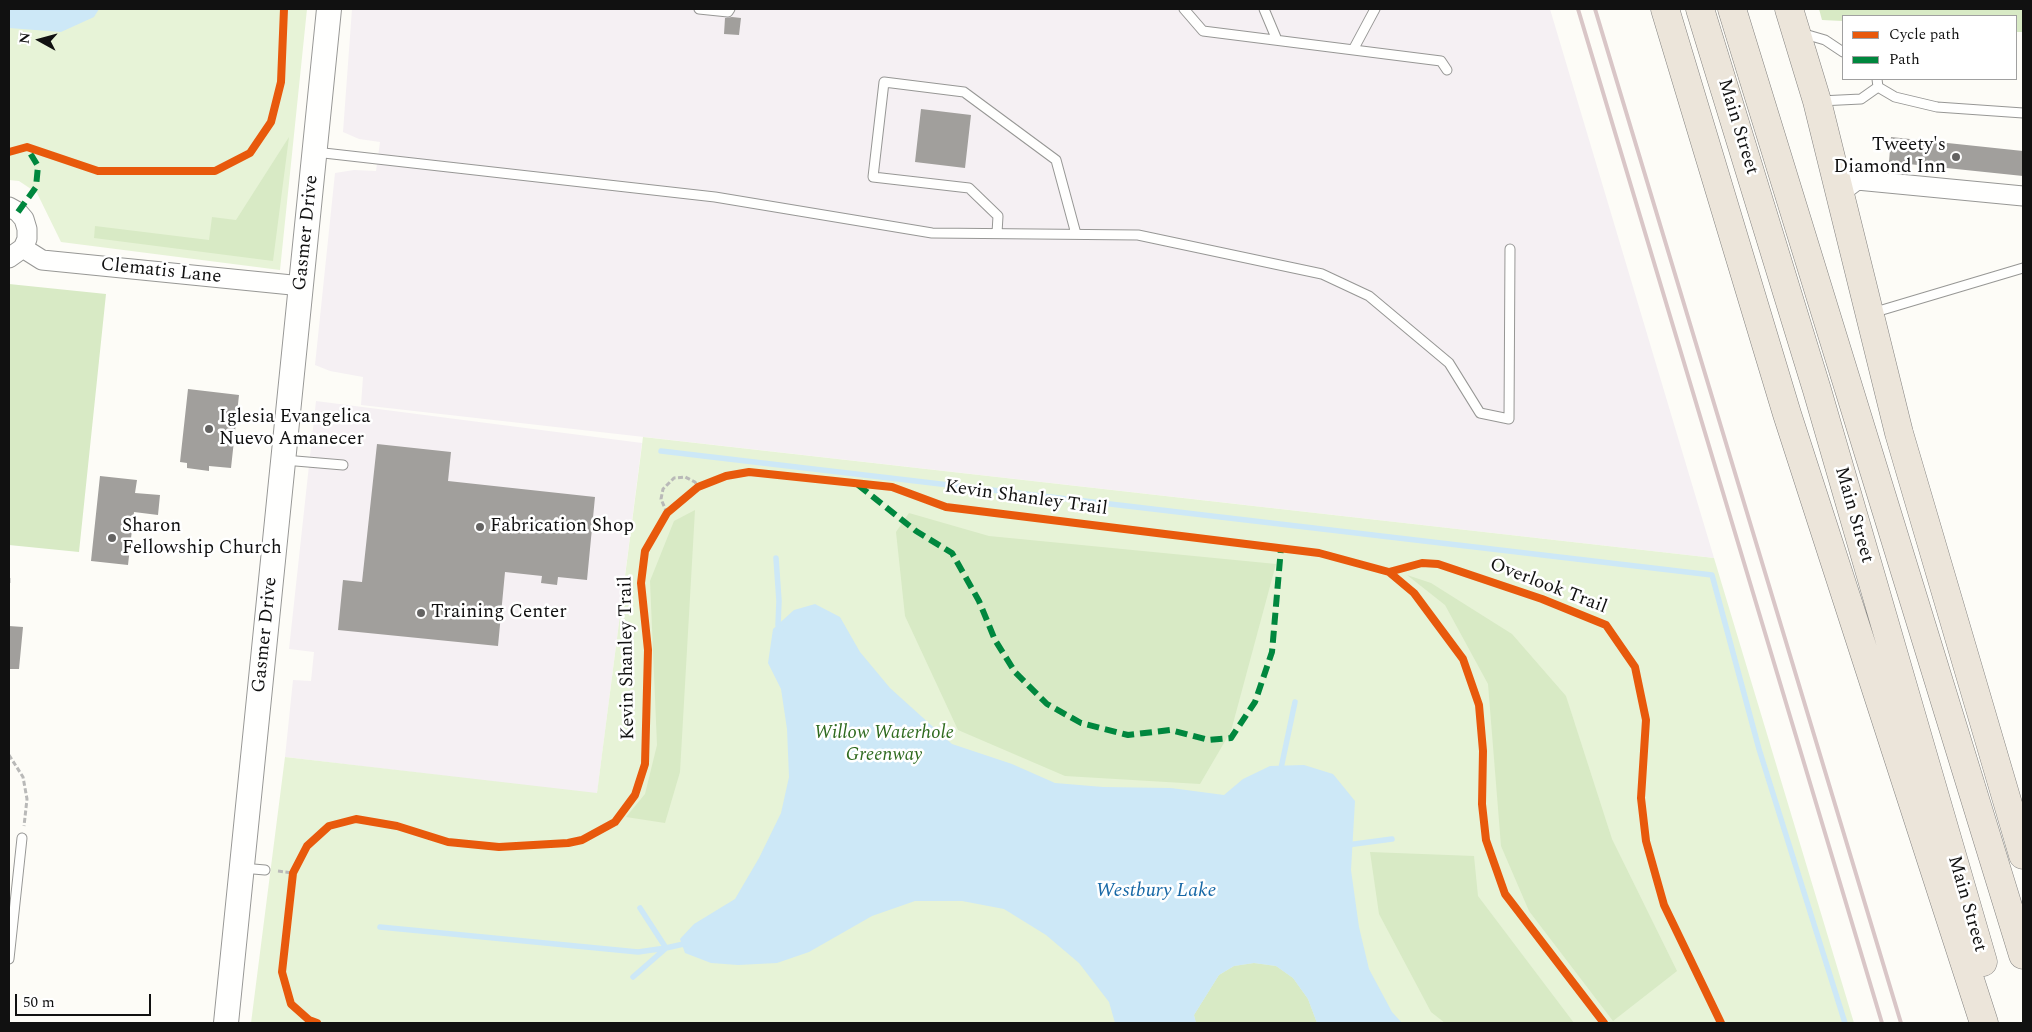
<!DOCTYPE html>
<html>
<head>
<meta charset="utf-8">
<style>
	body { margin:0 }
	#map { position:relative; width:2032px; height:1032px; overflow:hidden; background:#fdfcf7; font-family:Spectral,serif }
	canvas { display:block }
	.frame { position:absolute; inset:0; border:10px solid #111; pointer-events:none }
	.legend { position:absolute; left:1842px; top:15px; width:175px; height:65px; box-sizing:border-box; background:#fff; border:1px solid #a0a0a0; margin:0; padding:6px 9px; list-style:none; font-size:15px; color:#111 }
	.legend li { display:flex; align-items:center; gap:10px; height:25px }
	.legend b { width:25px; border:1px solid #a0a0a0 }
	.north { position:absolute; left:15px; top:15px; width:50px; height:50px; -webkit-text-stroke:4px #fff; paint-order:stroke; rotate:277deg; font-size:14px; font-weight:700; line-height:20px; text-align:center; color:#111 }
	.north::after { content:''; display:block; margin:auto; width:18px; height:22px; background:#111; clip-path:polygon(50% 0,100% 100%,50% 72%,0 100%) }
	.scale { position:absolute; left:15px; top:994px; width:136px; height:22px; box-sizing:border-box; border:2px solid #111; border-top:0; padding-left:6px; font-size:15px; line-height:18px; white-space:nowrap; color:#111; -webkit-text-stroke:4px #fff; paint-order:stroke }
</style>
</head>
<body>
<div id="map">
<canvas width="2032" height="1032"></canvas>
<div class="frame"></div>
<ul class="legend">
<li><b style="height:6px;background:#e8590c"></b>Cycle path</li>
<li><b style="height:6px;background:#00873e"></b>Path</li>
</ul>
<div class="north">N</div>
<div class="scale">50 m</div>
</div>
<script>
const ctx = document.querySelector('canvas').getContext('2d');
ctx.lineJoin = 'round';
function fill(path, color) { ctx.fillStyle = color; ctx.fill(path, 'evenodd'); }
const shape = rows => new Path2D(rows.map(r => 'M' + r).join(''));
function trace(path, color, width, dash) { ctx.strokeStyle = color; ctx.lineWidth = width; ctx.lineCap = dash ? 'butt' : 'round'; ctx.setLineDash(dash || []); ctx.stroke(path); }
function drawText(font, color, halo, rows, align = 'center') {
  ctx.font = font + ' Spectral,serif'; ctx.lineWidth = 5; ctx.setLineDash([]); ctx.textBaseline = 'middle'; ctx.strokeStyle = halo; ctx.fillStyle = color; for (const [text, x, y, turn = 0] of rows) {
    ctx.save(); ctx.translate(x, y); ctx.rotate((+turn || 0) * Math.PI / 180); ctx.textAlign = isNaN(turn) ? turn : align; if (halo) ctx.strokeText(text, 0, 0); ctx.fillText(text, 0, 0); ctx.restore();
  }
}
const industrial = shape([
	[352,9,1550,9,1714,558,361,405,363,377,330,371,315,365,335,173,354,170,376,171,380,142,359,139,343,132],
	[316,401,642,443,597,794,285,757,293,680,311,681,314,652,289,649]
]);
const green = shape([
	[9,9,307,9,280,270,61,242,37,193,19,181,9,180],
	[643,437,1714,558,1854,1023,251,1023,285,757,597,793]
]);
const forest = shape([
	[1819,9,2023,9,2023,32,2016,32,2016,16,1843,16,1843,21,1822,20],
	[289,137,273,261,94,238,95,226,209,240,212,217,236,220],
	[9,284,106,294,79,552,9,545],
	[695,510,680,772,665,823,626,817,645,794,657,745,650,581,674,521],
	[909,513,989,536,1276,564,1231,731,1200,784,1065,776,958,730,905,616,896,532],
	[1407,575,1431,583,1512,634,1566,696,1612,839,1677,971,1613,1021,1529,911,1501,846,1488,684,1445,605],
	[1370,852,1474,856,1478,896,1574,1023,1445,1023,1431,1012,1379,914],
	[1254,963,1276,966,1293,978,1308,999,1317,1023,1196,1023,1194,1015,1219,975,1234,966]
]);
const water = shape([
	[9,9,99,9,94,17,61,32,9,28],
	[815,604,840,617,860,652,890,688,952,744,1012,764,1055,783,1103,787,1171,788,1224,795,1243,779,1270,766,1304,765,1333,774,1355,801,1351,870,1359,927,1369,969,1392,1012,1402,1023,1317,1023,1308,999,1293,978,1276,966,1254,963,1234,966,1219,975,1194,1015,1196,1023,1115,1023,1109,1002,1079,963,1046,935,1004,909,962,901,915,901,872,916,809,952,777,963,738,965,711,963,685,953,680,939,694,924,735,899,759,858,781,813,789,777,787,729,781,689,768,663,773,629,794,610]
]);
const stream = shape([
	[661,451,1712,575,1759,749,1845,1023],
	[776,558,779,601,778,625,781,630],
	[1280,773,1295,702],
	[1347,845,1392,839],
	[640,908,666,948,688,943],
	[380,927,638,952,666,948],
	[633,977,665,949]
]);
const building = shape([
	[732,17,741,18,739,35,724,34,725,18],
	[921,109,971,115,965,168,915,162],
	[1891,137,2023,151,2023,176,1889,162],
	[188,389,239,395,231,468,209,466,209,471,187,468,187,463,180,462],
	[377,444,451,452,448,481,595,497,587,580,558,577,557,585,541,583,542,576,505,572,498,646,338,630,343,580,362,582],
	[100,476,137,480,135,493,160,495,158,515,134,512,128,565,91,561],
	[9,626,23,627,19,669,9,669]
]);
const path = shape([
	[667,513,661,499,663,489,674,478,685,477,695,482,698,487],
	[9,583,9,577],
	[9,755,23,777,27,799,24,826],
	[278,871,293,873]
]);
const service = shape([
	[699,9,728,12,730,9],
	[1184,9,1203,31,1441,61,1447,70],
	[1264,9,1277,40],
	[1801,33,1825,40,1843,52],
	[1353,50,1375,9],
	[1878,87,1895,97,1937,107,2023,113],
	[1820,101,1861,99,1878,87,1877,79],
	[315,152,715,197,932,233,1138,235,1322,274,1369,296,1449,363,1480,413,1509,419,1510,249],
	[997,233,998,216,969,188,873,177,884,82,964,92,1056,160,1076,234],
	[1872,313,2023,268],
	[284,460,343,465],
	[242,868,265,870],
	[9,959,22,838]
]);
const minor = shape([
	[1840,193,1857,180,2023,196],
	[9,207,18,212,24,219,27,229,27,239,23,248,9,258],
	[23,248,42,260,302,286]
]);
const tertiary = shape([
	[226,1023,329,9]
]);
const trunk = shape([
	[1665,9,1787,414,1984,1023],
	[1700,9,1817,390,1983,962],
	[1732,9,2023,955],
	[1789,9,1817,101,1899,433,2023,855]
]);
const rail = shape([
	[1578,9,1882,1023],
	[1595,9,1901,1023]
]);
const quiet = shape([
	[18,212,36,187,38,166,27,148],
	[858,485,916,531,952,553,979,601,995,640,1015,672,1047,704,1081,723,1128,735,1170,730,1209,740,1231,738,1255,702,1272,652,1281,548]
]);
const cycleway = shape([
	[9,152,27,147,98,171,215,171,250,153,271,122,281,82,284,9],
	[1389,572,1422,563,1438,564,1542,599,1606,625,1635,667,1646,720,1641,798,1646,841,1664,905,1721,1023],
	[317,1023,309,1020,291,1004,282,972,293,873,307,846,329,826,356,819,397,826,448,842,499,847,568,843,582,840,615,822,635,795,645,764,648,650,641,583,645,551,667,513,698,487,726,476,749,472,892,487,946,507,1319,553,1389,572,1414,593,1463,659,1479,705,1483,751,1482,804,1486,840,1505,894,1604,1023]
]);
const markers = [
	[1956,157,5,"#646362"],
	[209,429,5,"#646362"],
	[480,527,5,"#646362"],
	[112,538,5,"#646362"],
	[421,613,5,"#646362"]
];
const streetNames = [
	["Main Street",1737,127,73],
	["Gasmer Drive",307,233,-84],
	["Clematis Lane",161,272,6],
	["Kevin Shanley Trail",1026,499,8],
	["Main Street",1853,515,74],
	["Overlook Trail",1548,587,21],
	["Gasmer Drive",266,635,-84],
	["Kevin Shanley Trail",628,658,-91],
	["Main Street",1966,904,74]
];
const poiNames = [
	["Tweety's",1946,146,"right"],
	["Diamond Inn",1946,168,"right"],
	["Iglesia Evangelica",219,418],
	["Nuevo Amanecer",219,440],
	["Sharon",122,527],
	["Fellowship Church",122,549],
	["Fabrication Shop",490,527],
	["Training Center",431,613]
];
const parkNames = [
	["Willow Waterhole",884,734],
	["Greenway",884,756]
];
const waterNames = [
	["Westbury Lake",1156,892]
];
fill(industrial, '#f5f0f3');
fill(green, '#e7f3d7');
fill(forest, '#d8eac5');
fill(water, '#cde8f7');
trace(stream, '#cde8f7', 5.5);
fill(building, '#a19f9c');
trace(service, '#979795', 11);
trace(minor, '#979795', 21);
trace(tertiary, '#979795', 26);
trace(trunk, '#858482', 29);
trace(path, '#b9b9b8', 3, [5, 2.5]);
trace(service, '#fffffe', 9);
trace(minor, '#fffffe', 19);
trace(tertiary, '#fffffe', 24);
trace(trunk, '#ece5da', 28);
trace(rail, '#d9c6c7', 4);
trace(quiet, '#00873e', 6, [12, 6]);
trace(cycleway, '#e8590c', 8);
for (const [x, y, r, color] of markers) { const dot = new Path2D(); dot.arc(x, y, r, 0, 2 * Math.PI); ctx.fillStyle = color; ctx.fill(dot); trace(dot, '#fff', 2); }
drawText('19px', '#111', '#fff', streetNames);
drawText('19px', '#111', '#fff', poiNames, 'left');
drawText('italic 19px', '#2f6b1f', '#fff', parkNames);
drawText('italic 20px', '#1768a6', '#fff', waterNames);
</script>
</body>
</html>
